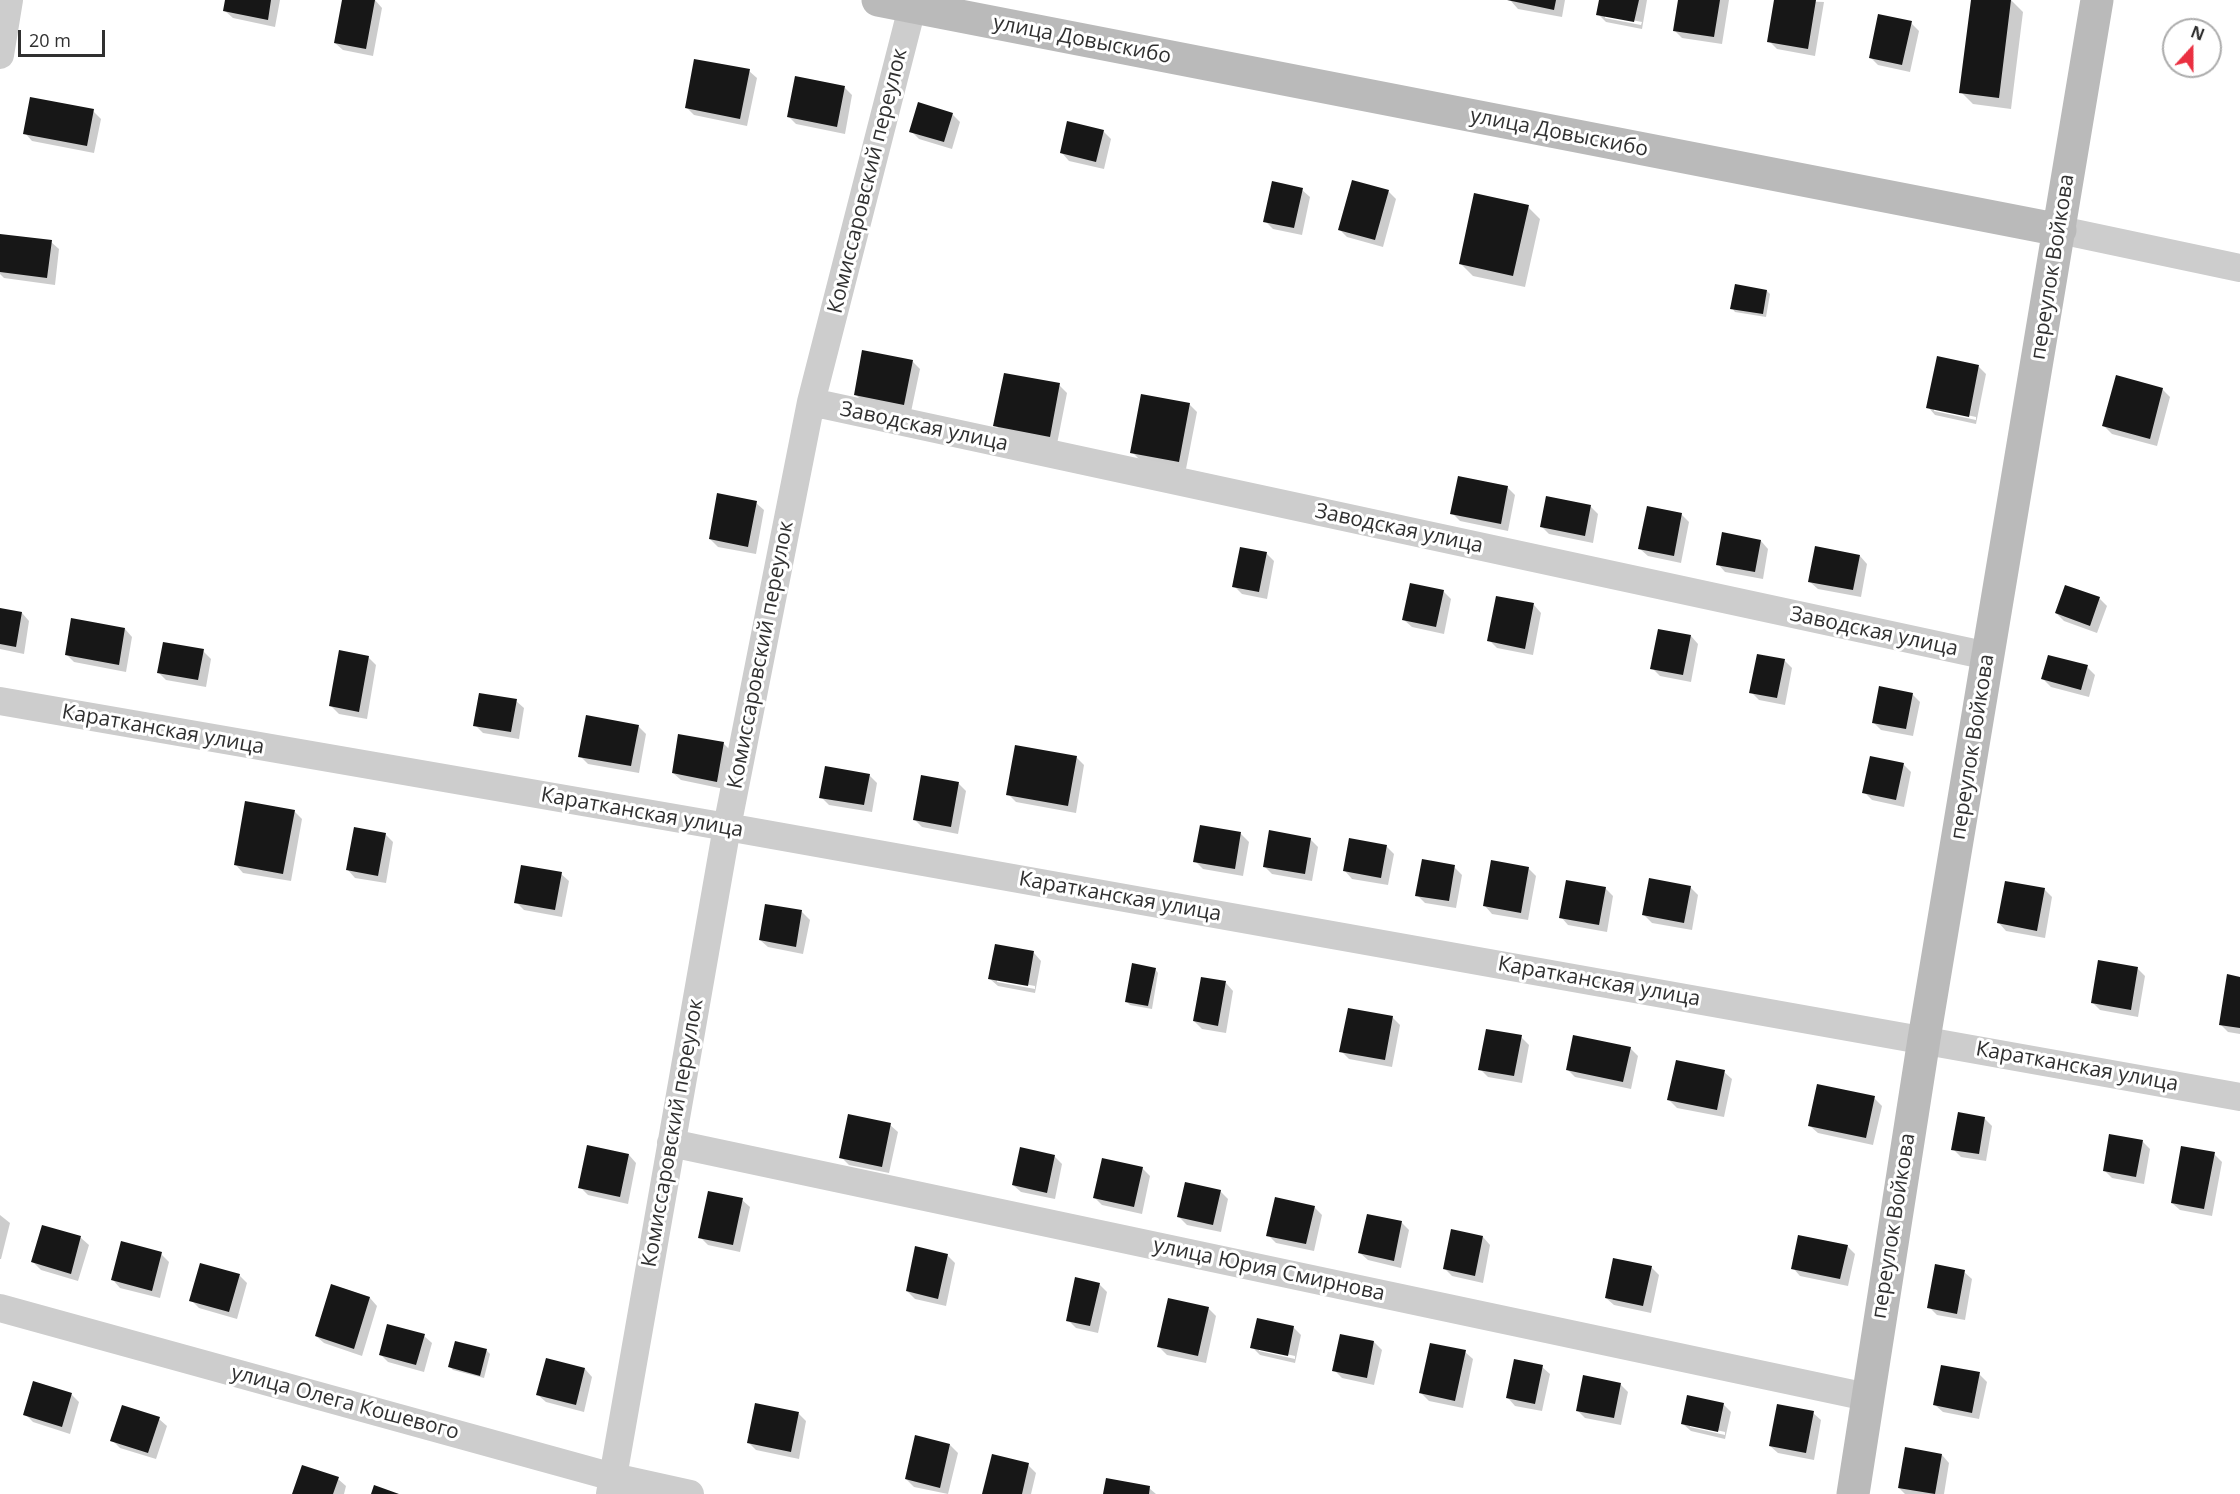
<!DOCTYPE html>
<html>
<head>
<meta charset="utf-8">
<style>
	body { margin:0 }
	#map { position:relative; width:2240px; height:1494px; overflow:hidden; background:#fff; font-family:"Open Sans",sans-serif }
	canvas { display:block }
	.north { position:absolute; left:2162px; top:18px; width:60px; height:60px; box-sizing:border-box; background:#fff; border:2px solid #acacac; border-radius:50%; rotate:21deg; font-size:16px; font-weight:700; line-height:24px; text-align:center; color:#303030 }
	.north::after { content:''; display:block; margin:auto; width:21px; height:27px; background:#ea2f40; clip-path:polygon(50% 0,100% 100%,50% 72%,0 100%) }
	.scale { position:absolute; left:18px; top:30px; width:87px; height:27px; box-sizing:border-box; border:3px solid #303030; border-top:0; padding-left:8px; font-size:18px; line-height:21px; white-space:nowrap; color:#303030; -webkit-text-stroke:4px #fff; paint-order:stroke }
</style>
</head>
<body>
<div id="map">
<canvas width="2240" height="1494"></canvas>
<div class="north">N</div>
<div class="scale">20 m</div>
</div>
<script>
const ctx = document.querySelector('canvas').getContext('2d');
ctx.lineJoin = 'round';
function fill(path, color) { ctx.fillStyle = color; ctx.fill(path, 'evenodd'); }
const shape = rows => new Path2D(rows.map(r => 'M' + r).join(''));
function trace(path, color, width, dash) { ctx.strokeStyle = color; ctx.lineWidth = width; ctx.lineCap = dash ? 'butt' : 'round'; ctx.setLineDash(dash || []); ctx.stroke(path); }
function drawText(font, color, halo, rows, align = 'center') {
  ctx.font = font + ' "Open Sans",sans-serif'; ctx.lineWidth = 6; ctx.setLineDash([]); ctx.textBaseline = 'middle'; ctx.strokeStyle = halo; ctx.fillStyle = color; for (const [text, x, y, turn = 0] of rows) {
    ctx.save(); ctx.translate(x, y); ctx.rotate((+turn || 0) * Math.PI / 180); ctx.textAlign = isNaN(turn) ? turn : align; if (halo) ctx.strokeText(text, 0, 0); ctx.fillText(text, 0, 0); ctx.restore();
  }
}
const shadow = shape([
	[227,0,280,0,275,27,233,18,225,11],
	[344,0,375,0,382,8,373,56,343,50,335,43],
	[1510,0,1565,0,1562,17,1518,9],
	[1601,0,1647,0,1642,29,1606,22,1598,14],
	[1605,15,1642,22,1641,25,1605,18],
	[1679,0,1729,0,1722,44,1682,38,1674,30],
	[1775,0,1824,2,1815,56,1777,49,1769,41],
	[1972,0,2011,0,2023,12,2011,109,1973,104,1961,92],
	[1911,23,1919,31,1910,72,1878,65,1870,57],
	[749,71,757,78,747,126,694,115,686,107],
	[845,88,852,95,845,134,796,124,788,116],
	[93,111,101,119,94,153,32,141,25,133],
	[952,114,960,122,952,149,919,139,911,131],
	[1103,131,1111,139,1104,169,1069,161,1062,153],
	[1302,190,1310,197,1302,235,1273,229,1265,221],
	[1388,191,1396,199,1383,247,1347,237,1340,230],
	[1528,207,1540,219,1525,287,1473,276,1461,264],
	[0,241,51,242,59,249,55,285,4,278,0,274],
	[1767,291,1770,294,1766,317,1735,312,1732,308],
	[912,361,920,369,911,412,863,402,855,394],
	[1979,367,1986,374,1976,424,1935,415,1928,407],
	[1934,408,1976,417,1976,420,1934,411],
	[1059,385,1067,393,1057,444,1003,433,995,425],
	[2162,389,2170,397,2157,446,2112,434,2104,426],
	[1189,404,1197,412,1186,469,1140,460,1132,452],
	[1507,487,1515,495,1508,531,1460,521,1452,513],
	[756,503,764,510,756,554,718,547,710,539],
	[1590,506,1598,514,1593,543,1549,534,1541,526],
	[1681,514,1689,522,1681,563,1648,556,1640,549],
	[1761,541,1768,549,1763,579,1725,572,1718,564],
	[1266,553,1274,561,1267,599,1242,594,1234,586],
	[1860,556,1867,564,1861,597,1818,589,1810,582],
	[1443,591,1451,599,1444,634,1412,627,1404,620],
	[2099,598,2107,606,2097,633,2064,621,2056,613],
	[1534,605,1541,613,1533,655,1497,648,1489,640],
	[0,610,22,613,29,621,24,654,0,649],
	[125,629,132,637,126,672,74,662,66,654],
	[1691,636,1698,644,1691,682,1660,676,1652,668],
	[203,651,211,659,206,687,166,680,159,673],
	[368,657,376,665,367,719,339,714,331,706],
	[1784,660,1792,668,1785,705,1759,700,1751,692],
	[2087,667,2095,675,2089,697,2051,687,2043,679],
	[1912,694,1920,702,1913,736,1881,730,1873,722],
	[516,701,524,708,519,739,483,733,475,725],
	[638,726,646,734,639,773,588,764,580,756],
	[723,743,731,751,724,789,681,780,673,773],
	[1076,757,1084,765,1076,813,1016,802,1008,794],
	[1903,764,1911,772,1904,807,1872,800,1864,792],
	[869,775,877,783,872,812,829,805,821,797],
	[958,783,966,791,958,834,922,827,914,819],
	[294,811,302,819,291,881,243,873,236,865],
	[1201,827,1241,834,1249,842,1243,876,1203,869,1195,861],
	[385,834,393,842,386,883,355,878,348,870],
	[1310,839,1318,847,1312,881,1272,874,1264,866],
	[1386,846,1394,854,1388,885,1352,879,1345,871],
	[1454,867,1462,875,1456,908,1425,903,1417,895],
	[1528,868,1536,876,1528,920,1492,914,1485,906],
	[561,874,569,881,562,917,524,910,516,902],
	[1690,887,1698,895,1692,930,1652,923,1644,915],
	[1605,888,1613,896,1607,932,1568,925,1561,917],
	[2044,889,2052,897,2045,938,2006,931,1999,923],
	[802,912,810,920,803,954,768,947,760,940],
	[1034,953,1041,961,1035,993,998,986,990,979],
	[997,979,1035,986,1035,989,997,982],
	[1155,969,1158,973,1152,1009,1130,1005,1126,1001],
	[2138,969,2145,976,2138,1017,2100,1010,2092,1002],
	[2240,978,2240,1034,2228,1032,2220,1024],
	[1226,983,1233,991,1226,1033,1202,1029,1194,1021],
	[1392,1017,1400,1025,1392,1067,1349,1059,1341,1051],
	[1521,1037,1529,1045,1522,1083,1488,1077,1480,1069],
	[1630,1048,1638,1056,1631,1089,1575,1077,1567,1069],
	[1724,1072,1732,1079,1724,1117,1677,1108,1669,1100],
	[1874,1098,1882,1106,1873,1145,1818,1133,1810,1126],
	[1984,1118,1992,1126,1986,1161,1961,1157,1953,1149],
	[890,1125,898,1132,889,1173,849,1165,841,1157],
	[2142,1141,2150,1149,2144,1184,2112,1178,2104,1170],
	[2214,1154,2222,1162,2212,1216,2180,1210,2172,1203],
	[629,1155,636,1163,628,1204,588,1195,580,1187],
	[1054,1156,1062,1164,1055,1199,1021,1192,1013,1185],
	[1142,1168,1150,1176,1142,1214,1102,1205,1095,1198],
	[1220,1191,1228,1199,1221,1232,1187,1225,1179,1217],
	[742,1200,750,1207,740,1252,708,1245,700,1237],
	[1314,1207,1322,1215,1314,1251,1276,1243,1268,1235],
	[0,1215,10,1223,1,1259,0,1259],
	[1401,1222,1409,1230,1401,1268,1368,1260,1360,1253],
	[43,1227,81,1238,89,1245,78,1281,41,1270,33,1262],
	[1483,1237,1490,1245,1483,1283,1452,1276,1444,1268],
	[1847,1246,1855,1254,1848,1286,1800,1276,1793,1268],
	[161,1254,169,1262,160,1298,120,1288,113,1280],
	[947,1255,955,1263,946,1306,915,1299,907,1291],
	[1651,1267,1659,1275,1651,1313,1614,1305,1606,1298],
	[1964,1272,1972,1279,1965,1320,1937,1315,1929,1307],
	[239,1275,247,1283,237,1319,199,1308,191,1300],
	[1099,1284,1107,1292,1098,1333,1076,1328,1068,1320],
	[332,1286,370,1298,377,1306,362,1356,324,1343,316,1336],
	[1208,1308,1216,1316,1206,1363,1167,1355,1159,1347],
	[1293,1327,1301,1335,1295,1363,1260,1355,1252,1347],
	[1259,1348,1295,1356,1295,1359,1259,1351],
	[1341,1335,1374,1342,1382,1350,1374,1385,1342,1378,1334,1370],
	[424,1336,432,1343,424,1372,388,1362,380,1354],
	[456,1342,487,1351,490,1354,484,1378,453,1370,450,1367],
	[1465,1352,1473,1359,1463,1408,1429,1401,1421,1393],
	[1542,1367,1550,1374,1542,1411,1515,1406,1508,1398],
	[585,1369,592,1377,584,1412,546,1402,538,1395],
	[1979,1374,1987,1382,1979,1419,1943,1412,1935,1405],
	[34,1383,72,1395,79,1402,70,1434,33,1422,25,1414],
	[1620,1384,1628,1392,1621,1425,1585,1418,1577,1410],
	[1723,1404,1731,1412,1725,1439,1691,1431,1683,1424],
	[1690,1424,1725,1432,1725,1435,1690,1427],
	[1813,1413,1821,1420,1814,1460,1778,1453,1770,1446],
	[799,1414,806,1421,799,1459,756,1450,748,1442],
	[159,1419,167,1426,156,1459,120,1448,112,1440],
	[950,1445,958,1453,948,1494,914,1487,906,1479],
	[1942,1455,1949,1463,1944,1494,1905,1494,1899,1488],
	[1028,1465,1036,1473,1031,1494,984,1494],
	[338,1479,346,1486,344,1494,293,1494],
	[1149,1488,1156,1494,1104,1494]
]);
const building = shape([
	[225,0,271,0,268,20,223,11],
	[342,0,375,0,366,49,334,43],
	[1507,0,1556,0,1554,10],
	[1599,0,1639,0,1634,22,1596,15],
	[1678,0,1720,0,1714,37,1673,31],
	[1774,0,1816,0,1808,49,1767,42],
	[1971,0,2011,0,1999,98,1959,93],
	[1878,14,1912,21,1902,65,1869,58],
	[694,59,750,69,740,119,685,108],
	[795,76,845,86,837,127,787,117],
	[30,97,94,109,87,146,23,134],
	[918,102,953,113,944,142,909,132],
	[1067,121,1104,130,1096,162,1060,153],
	[1352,180,1389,190,1375,240,1338,230],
	[1272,181,1303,188,1294,228,1263,222],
	[1474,193,1529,205,1513,276,1459,264],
	[0,234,52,240,47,278,0,272],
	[1735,284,1767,290,1763,314,1730,309],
	[862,350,913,360,904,405,854,395],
	[1937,356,1979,365,1969,417,1926,408],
	[1004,373,1060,383,1050,437,993,426],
	[2116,375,2163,388,2150,439,2102,426],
	[1141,394,1190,403,1179,462,1130,453],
	[1458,476,1508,486,1501,524,1450,514],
	[717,493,757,501,748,547,709,539],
	[1546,496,1591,505,1585,536,1540,527],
	[1647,506,1682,513,1674,556,1638,549],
	[1722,532,1761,540,1755,572,1716,565],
	[1815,546,1860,555,1853,590,1808,582],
	[1240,547,1267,552,1259,592,1232,587],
	[1410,583,1444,590,1436,627,1402,620],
	[2065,585,2100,597,2090,626,2055,613],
	[1496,596,1534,603,1525,649,1487,641],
	[0,608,22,612,16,647,0,644],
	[71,618,125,628,119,665,65,655],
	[1658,629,1691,635,1683,675,1650,669],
	[163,642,204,649,198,680,157,673],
	[339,650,369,656,359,712,329,706],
	[1757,654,1785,659,1777,698,1749,693],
	[2048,655,2088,665,2081,690,2041,679],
	[1879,686,1913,693,1906,729,1872,723],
	[479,693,517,699,511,732,473,726],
	[586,715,639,725,631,766,578,757],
	[678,734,724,742,717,782,672,773],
	[1015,745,1077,756,1068,806,1006,795],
	[1870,756,1904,763,1896,800,1862,793],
	[825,766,870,774,864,805,819,798],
	[921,775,959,782,951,827,913,820],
	[245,801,295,810,283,874,234,865],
	[1200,825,1241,832,1235,869,1193,862],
	[354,827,386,833,378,876,346,870],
	[1269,830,1311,838,1305,874,1263,867],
	[1349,838,1387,845,1381,878,1343,871],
	[1422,859,1455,865,1449,901,1415,896],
	[1491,860,1529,867,1521,913,1483,906],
	[521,865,562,872,555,910,514,903],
	[1649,878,1691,886,1684,923,1642,915],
	[1566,880,1606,887,1599,925,1559,918],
	[2005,881,2045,888,2037,931,1997,923],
	[765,904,802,910,796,947,759,940],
	[995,944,1034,951,1028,986,988,979],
	[2098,960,2138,967,2131,1010,2091,1003],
	[1132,963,1156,968,1148,1006,1125,1002],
	[2227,974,2240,977,2240,1028,2219,1025],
	[1201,977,1226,981,1218,1026,1193,1021],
	[1348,1008,1393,1016,1385,1060,1339,1052],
	[1486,1029,1522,1035,1514,1076,1478,1070],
	[1573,1035,1631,1047,1623,1082,1566,1070],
	[1676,1060,1725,1070,1717,1110,1667,1100],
	[1817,1084,1875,1096,1866,1138,1808,1126],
	[1958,1112,1985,1117,1979,1154,1951,1150],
	[848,1114,891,1123,882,1167,839,1158],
	[2109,1134,2143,1140,2136,1177,2103,1171],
	[587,1145,629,1154,620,1197,578,1188],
	[2181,1146,2215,1152,2204,1209,2171,1203],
	[1020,1147,1055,1155,1047,1193,1012,1185],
	[1102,1158,1143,1167,1134,1207,1093,1198],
	[1185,1182,1221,1190,1213,1225,1177,1217],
	[708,1191,743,1198,733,1245,698,1238],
	[1275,1197,1315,1206,1306,1244,1266,1236],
	[1367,1214,1402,1221,1394,1261,1358,1253],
	[42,1225,81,1236,71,1274,31,1262],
	[1451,1229,1483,1236,1475,1276,1443,1269],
	[1798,1235,1848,1245,1840,1279,1791,1269],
	[121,1241,162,1252,152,1291,111,1280],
	[915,1246,948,1254,938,1299,906,1291],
	[1613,1258,1652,1266,1643,1306,1605,1298],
	[200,1263,240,1274,229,1312,189,1301],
	[1935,1264,1965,1270,1957,1314,1927,1308],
	[1075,1277,1100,1283,1090,1326,1066,1321],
	[331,1284,370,1297,354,1349,315,1336],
	[1168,1298,1209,1307,1198,1356,1157,1347],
	[1257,1318,1294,1326,1288,1356,1250,1348],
	[387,1324,425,1334,416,1365,379,1355],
	[1340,1334,1374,1341,1367,1378,1332,1371],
	[455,1341,487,1349,480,1376,448,1367],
	[1430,1343,1466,1350,1455,1401,1419,1393],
	[546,1358,585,1368,576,1405,536,1395],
	[1514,1359,1543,1365,1535,1404,1506,1398],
	[1941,1365,1980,1372,1972,1413,1933,1405],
	[1583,1375,1621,1383,1614,1418,1576,1411],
	[33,1381,72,1393,62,1427,23,1415],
	[1687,1395,1724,1403,1718,1432,1681,1424],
	[755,1403,799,1412,791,1452,747,1443],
	[1777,1404,1814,1411,1806,1453,1769,1446],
	[122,1405,160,1417,148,1453,110,1441],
	[915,1435,950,1444,940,1488,905,1479],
	[1905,1447,1942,1454,1935,1494,1898,1488],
	[992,1454,1029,1463,1022,1494,982,1494],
	[302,1465,339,1477,333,1494,292,1494],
	[1106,1478,1150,1486,1149,1494,1103,1494],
	[374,1485,399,1494,371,1494]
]);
const street = shape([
	[0,55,9,0],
	[2060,230,2240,268],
	[811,402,1988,656],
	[0,701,727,827,2240,1097],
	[671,1143,1867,1397],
	[0,1308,613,1477,690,1494],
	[610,1494,727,827,811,402,914,0]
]);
const secondary = shape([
	[878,0,2060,230],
	[1853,1494,1924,1039,2097,0]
]);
const streetNames = [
	["улица Довыскибо",1082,40,11],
	["улица Довыскибо",1559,133,11],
	["Комиссаровский переулок",868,181,-76],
	["переулок Войкова",2053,267,-81],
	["Заводская улица",924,427,12],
	["Заводская улица",1399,529,12],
	["Заводская улица",1874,632,12],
	["Комиссаровский переулок",761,655,-79],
	["Каратканская улица",163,730,10],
	["переулок Войкова",1973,747,-81],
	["Каратканская улица",642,813,10],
	["Каратканская улица",1120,897,10],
	["Каратканская улица",1599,982,10],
	["Каратканская улица",2077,1067,10],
	["Комиссаровский переулок",673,1133,-80],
	["переулок Войкова",1894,1226,-81],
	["улица Юрия Смирнова",1269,1270,12],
	["улица Олега Кошевого",345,1403,15]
];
fill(shadow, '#0003');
fill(building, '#171717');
trace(street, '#cdcdcd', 28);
trace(secondary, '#bababa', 33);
drawText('21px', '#303030', '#fff', streetNames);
</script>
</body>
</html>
